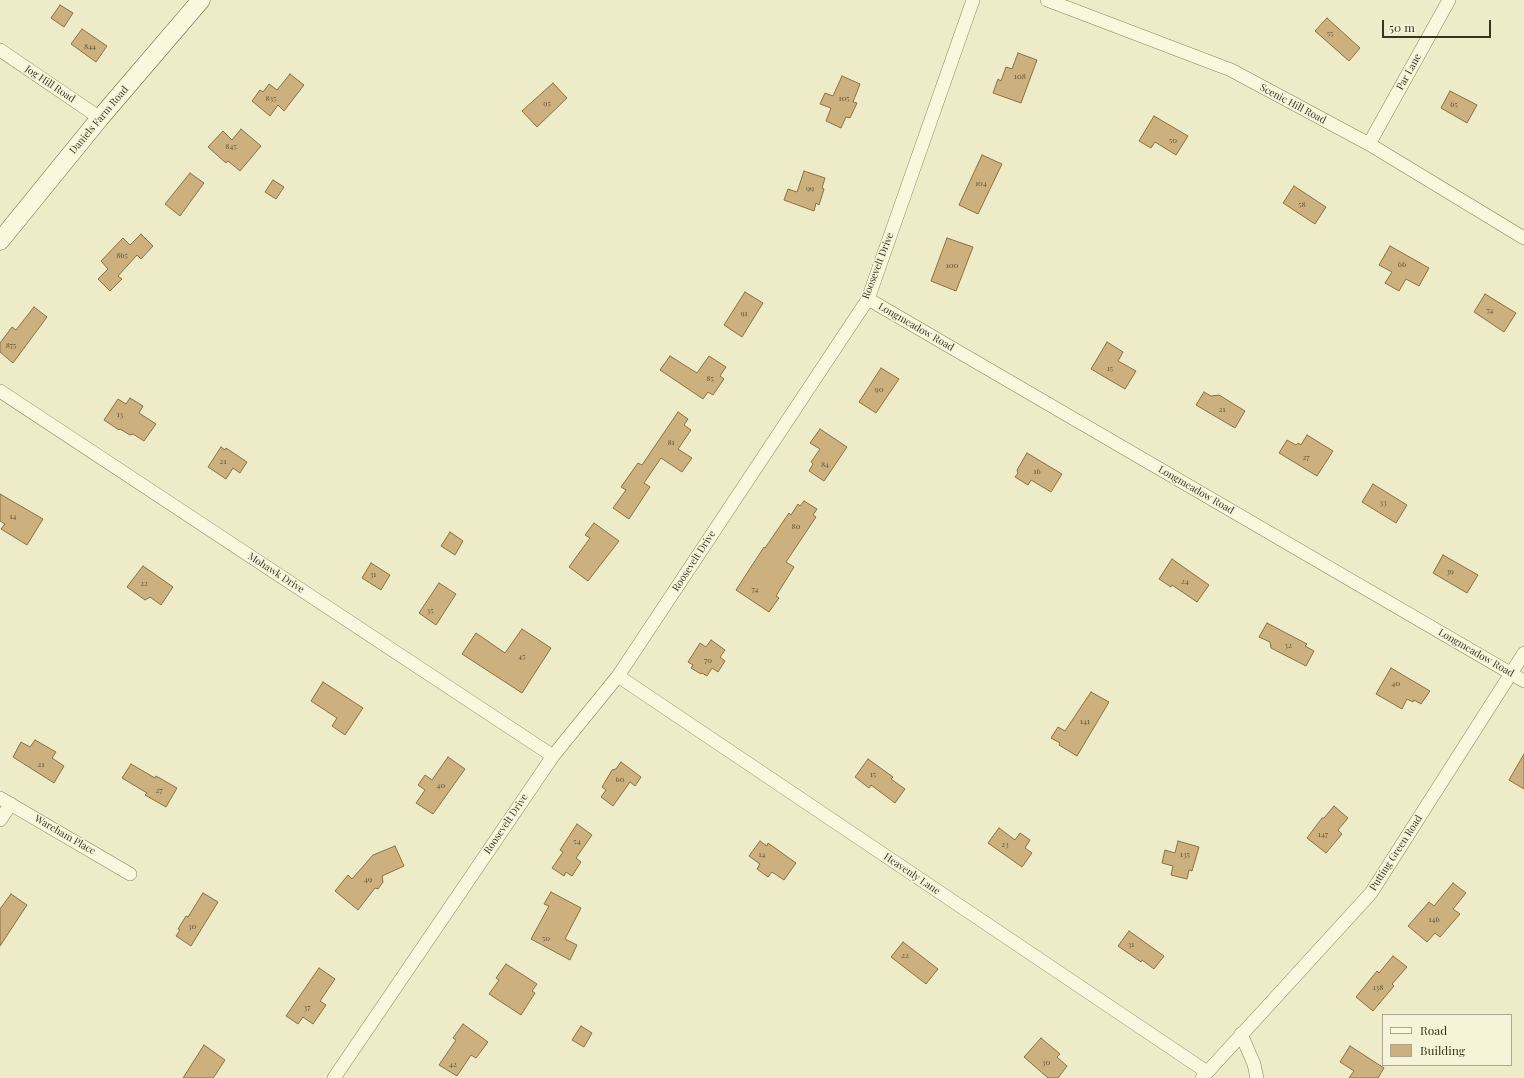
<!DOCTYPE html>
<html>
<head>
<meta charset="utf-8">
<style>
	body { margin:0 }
	#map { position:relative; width:1524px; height:1078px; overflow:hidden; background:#eeecc8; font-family:"Playfair Display",serif }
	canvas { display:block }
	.legend { position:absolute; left:1382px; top:1014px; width:130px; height:52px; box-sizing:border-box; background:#f6f4d8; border:1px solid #aba78f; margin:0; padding:5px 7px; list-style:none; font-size:12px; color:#3b3421 }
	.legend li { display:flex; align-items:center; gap:8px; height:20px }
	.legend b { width:20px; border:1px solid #aba78f }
	.scale { position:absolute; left:1382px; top:20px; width:109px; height:18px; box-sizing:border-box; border:2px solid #3b3421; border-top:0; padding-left:5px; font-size:12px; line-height:14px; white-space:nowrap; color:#3b3421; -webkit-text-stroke:3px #f6f4d8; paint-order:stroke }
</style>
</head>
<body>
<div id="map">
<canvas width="1524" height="1078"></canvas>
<ul class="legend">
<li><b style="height:5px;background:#f9f7dc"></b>Road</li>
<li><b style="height:11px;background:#ccb17f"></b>Building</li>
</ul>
<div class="scale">50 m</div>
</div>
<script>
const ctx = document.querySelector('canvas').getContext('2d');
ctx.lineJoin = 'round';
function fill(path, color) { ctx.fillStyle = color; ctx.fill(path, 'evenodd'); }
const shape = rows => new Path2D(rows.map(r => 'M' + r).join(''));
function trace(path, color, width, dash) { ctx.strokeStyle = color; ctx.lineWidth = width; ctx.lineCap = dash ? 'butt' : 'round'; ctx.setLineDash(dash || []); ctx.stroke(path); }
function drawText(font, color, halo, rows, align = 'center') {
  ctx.font = font + ' "Playfair Display",serif'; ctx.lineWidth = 3; ctx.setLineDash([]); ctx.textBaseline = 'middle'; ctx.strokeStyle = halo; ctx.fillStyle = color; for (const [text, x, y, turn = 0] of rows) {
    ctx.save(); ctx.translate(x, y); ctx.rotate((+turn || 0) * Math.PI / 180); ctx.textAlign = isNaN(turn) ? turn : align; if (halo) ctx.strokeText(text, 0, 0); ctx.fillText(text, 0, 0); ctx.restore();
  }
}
const building = shape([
	[60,5,73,13,64,27,51,18,60,5],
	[1327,18,1360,48,1349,61,1315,31,1327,18],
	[82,29,107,46,96,62,71,44,82,29],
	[1018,53,1037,60,1021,103,993,93,998,79,1001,81,1006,67,1012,69,1018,53],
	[290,74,304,85,284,111,278,105,270,116,252,101,260,90,263,92,269,84,277,90,290,74],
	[842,76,860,84,853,102,857,103,850,118,846,117,841,128,826,121,831,108,820,104,825,93,833,96,842,76],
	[553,83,567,98,537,127,522,111,553,83],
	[1450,91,1477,105,1467,123,1441,108,1450,91],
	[1154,116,1188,136,1176,155,1155,142,1151,148,1139,141,1154,116],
	[241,129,261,146,240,171,228,161,226,163,208,147,223,131,232,140,241,129],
	[982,155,1002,164,978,214,959,205,982,155],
	[804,171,825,178,822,188,824,189,819,205,816,203,814,211,784,200,788,189,797,192,804,171],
	[190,173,204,183,180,216,165,204,190,173],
	[273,180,284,187,276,199,265,192,273,180],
	[1294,186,1326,207,1315,224,1283,203,1294,186],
	[141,234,153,246,141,259,137,255,118,276,122,279,110,291,98,279,108,269,101,261,123,238,130,245,141,234],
	[947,238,973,247,956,291,931,281,947,238],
	[1390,246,1429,268,1419,286,1406,279,1399,291,1385,283,1392,272,1379,265,1390,246],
	[745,292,763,303,742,337,724,325,745,292],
	[1485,294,1516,313,1504,332,1474,312,1485,294],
	[34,307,47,317,13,363,0,352,0,343,12,327,16,330,34,307],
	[1107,342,1123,352,1118,361,1136,371,1125,389,1091,369,1107,342],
	[670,356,697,373,709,356,726,367,720,376,724,379,713,395,708,392,703,399,660,370,670,356],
	[881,368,899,379,876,413,859,402,881,368],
	[1204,392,1211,396,1219,395,1245,411,1235,428,1196,405,1204,392],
	[130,398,143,406,139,413,156,424,144,441,133,434,130,435,120,429,119,430,104,420,118,399,126,404,130,398],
	[678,412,688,419,684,425,691,430,678,449,692,458,682,472,661,458,644,483,650,487,629,519,613,508,626,490,621,487,638,463,642,465,678,412],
	[820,429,847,447,824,481,809,471,813,464,811,462,820,449,810,443,820,429],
	[1307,435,1333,451,1317,476,1279,453,1287,440,1296,445,1298,443,1301,445,1307,435],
	[221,447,225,450,226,448,247,462,240,473,233,468,226,479,208,467,221,447],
	[1027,453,1062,474,1051,492,1031,480,1028,485,1015,477,1018,473,1017,470,1027,453],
	[1373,484,1407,505,1396,523,1362,502,1373,484],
	[0,494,43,519,27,545,1,529,5,524,0,521,0,494],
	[804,501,817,509,813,515,816,517,786,562,794,567,776,596,779,598,769,612,736,590,764,547,765,548,789,513,791,515,798,504,800,506,804,501],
	[594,523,619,541,588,581,569,567,590,538,585,535,594,523],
	[450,532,463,541,455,555,441,546,450,532],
	[1443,555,1478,575,1467,593,1433,573,1443,555],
	[1172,559,1209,585,1197,602,1172,585,1171,587,1159,579,1172,559],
	[371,563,390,575,381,590,362,578,371,563],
	[143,566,173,587,161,605,150,597,145,600,127,587,143,566],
	[439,583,456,594,436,625,419,613,439,583],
	[1267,623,1307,644,1305,646,1314,651,1306,666,1271,648,1270,642,1259,637,1267,623],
	[522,629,551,648,522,693,462,654,476,633,505,653,522,629],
	[711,640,725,650,720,657,725,661,718,672,712,668,707,676,702,673,701,674,691,668,693,665,688,662,700,643,706,647,711,640],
	[1391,668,1430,691,1421,704,1414,700,1413,702,1407,699,1402,709,1376,694,1391,668],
	[323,682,363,708,345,735,332,726,337,718,311,701,323,682],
	[1091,692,1109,702,1077,756,1059,745,1060,743,1051,738,1058,727,1065,731,1091,692],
	[35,740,56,752,52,758,64,766,54,783,13,757,21,742,30,747,35,740],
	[1524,754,1524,789,1509,780,1524,754],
	[448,757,465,769,433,814,416,803,425,790,418,785,425,775,432,780,448,757],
	[868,759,893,777,891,779,905,789,895,803,871,785,869,788,855,777,868,759],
	[621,762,641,777,635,786,630,782,613,806,601,797,606,790,602,787,612,770,616,769,621,762],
	[131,764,155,778,156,776,177,788,166,807,145,795,147,793,122,778,131,764],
	[1334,806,1348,818,1338,830,1342,834,1326,853,1307,838,1322,818,1324,818,1334,806],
	[577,824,592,835,576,858,581,862,572,876,566,872,564,876,552,868,563,852,560,850,577,824],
	[999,828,1015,840,1020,833,1030,840,1025,848,1032,853,1022,867,988,843,999,828],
	[760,841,767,846,768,843,796,863,784,880,772,872,768,877,757,869,760,864,749,856,760,841],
	[1178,841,1199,847,1192,871,1189,870,1187,879,1171,875,1173,866,1162,863,1165,850,1175,853,1178,841],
	[395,846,404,866,382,876,383,882,378,889,375,888,358,910,335,891,348,875,352,879,373,855,395,846],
	[1453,883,1466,893,1453,909,1460,914,1440,937,1435,933,1427,942,1408,926,1429,902,1434,906,1453,883],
	[551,892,581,908,565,939,577,945,570,960,531,939,549,906,544,904,551,892],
	[203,893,218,902,191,946,176,936,180,930,178,929,186,916,188,917,203,893],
	[11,894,27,905,0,946,0,909,11,894],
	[1129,931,1164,956,1154,969,1142,960,1141,962,1118,946,1129,931],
	[903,942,938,969,926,984,891,957,903,942],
	[1393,956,1407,967,1392,984,1394,986,1373,1011,1356,997,1377,971,1379,973,1393,956],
	[506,964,537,984,532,991,535,993,521,1015,489,994,499,980,496,978,506,964],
	[319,968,335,979,320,1001,326,1005,313,1024,303,1017,298,1024,286,1016,319,968],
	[463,1024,488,1042,476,1058,471,1055,457,1076,439,1065,456,1040,453,1038,463,1024],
	[581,1026,592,1033,584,1047,572,1040,581,1026],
	[1041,1038,1060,1054,1057,1057,1067,1066,1058,1078,1048,1078,1024,1057,1041,1038],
	[204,1045,225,1060,216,1074,213,1078,183,1078,204,1045],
	[1350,1046,1384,1068,1378,1078,1349,1078,1354,1071,1340,1062,1350,1046]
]);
const minor = shape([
	[1047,0,1231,70,1369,144,1524,238],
	[0,50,100,118],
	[1369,144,1449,0],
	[868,299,1524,681],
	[0,391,553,756],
	[618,676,1207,1072],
	[0,798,130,874],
	[0,820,11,804],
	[1241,1034,1254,1064,1257,1078],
	[334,1078,553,756,618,676,868,299,973,0],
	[1202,1078,1371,893,1524,653]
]);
const secondary = shape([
	[0,241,100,118,201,0]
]);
const numberNames = [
	["55",1330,33],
	["844",90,46],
	["108",1020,76],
	["835",271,98],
	["105",844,98],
	["95",547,103],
	["65",1454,104],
	["50",1173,140],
	["845",231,146],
	["104",981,183],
	["99",810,188],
	["58",1302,204],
	["865",122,255],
	["66",1402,264],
	["100",952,265],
	["74",1490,310],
	["91",744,313],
	["875",11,345],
	["15",1110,368],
	["85",710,378],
	["90",879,389],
	["21",1222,409],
	["13",120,414],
	["81",671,442],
	["27",1306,457],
	["21",223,461],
	["84",825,464],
	["16",1037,471],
	["33",1383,502],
	["14",13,516],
	["80",796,526],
	["39",1450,571],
	["31",373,574],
	["24",1185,581],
	["22",144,583],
	["74",755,589],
	["35",430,610],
	["32",1288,645],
	["45",522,656],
	["70",708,660],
	["40",1396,683],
	["141",1085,721],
	["21",41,764],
	["15",873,774],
	["60",620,779],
	["40",441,785],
	["27",159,790],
	["147",1323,834],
	["54",577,841],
	["23",1005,844],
	["14",762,854],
	["135",1185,854],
	["49",368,879],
	["146",1434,919],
	["30",192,926],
	["50",546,938],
	["31",1131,944],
	["22",905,955],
	["138",1378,987],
	["37",307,1007],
	["30",1046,1062],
	["42",453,1064]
];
const streetNames = [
	["Par Lane",1409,72,-61],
	["Jog Hill Road",50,84,34],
	["Scenic Hill Road",1293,104,28],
	["Daniels Farm Road",99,120,-50],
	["Roosevelt Drive",878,266,-69],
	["Longmeadow Road",916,327,30],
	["Longmeadow Road",1196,490,30],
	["Roosevelt Drive",694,561,-57],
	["Mohawk Drive",276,573,33],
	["Longmeadow Road",1476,653,30],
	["Roosevelt Drive",506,824,-56],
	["Wareham Place",65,835,30],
	["Putting Green Road",1396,853,-57],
	["Heavenly Lane",912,874,34]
];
fill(building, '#ccb17f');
trace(building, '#8a7043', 1);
trace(minor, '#8b805d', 14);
trace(secondary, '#6d6140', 19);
trace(minor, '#f9f7dc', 13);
trace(secondary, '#f9f7dc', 18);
drawText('8px', '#5f5338', null, numberNames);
drawText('10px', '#3b3421', '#f6f4d8', streetNames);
</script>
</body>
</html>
